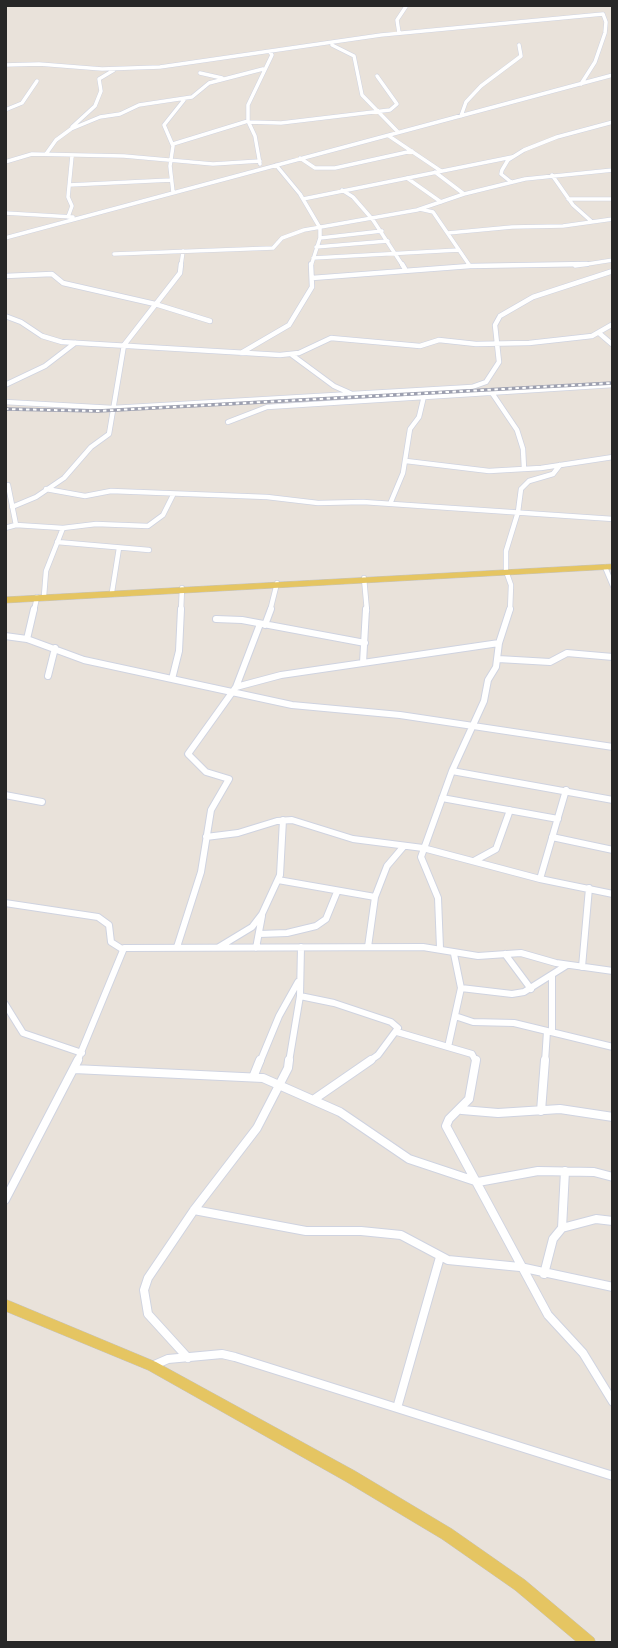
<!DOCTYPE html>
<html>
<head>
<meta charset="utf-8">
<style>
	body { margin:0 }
	#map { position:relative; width:618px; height:1648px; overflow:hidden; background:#e9e2da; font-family:"PT Sans Narrow",sans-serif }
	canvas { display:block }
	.frame { position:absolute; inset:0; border:7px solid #272727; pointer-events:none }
</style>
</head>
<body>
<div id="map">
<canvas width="618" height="1648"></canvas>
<div class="frame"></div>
</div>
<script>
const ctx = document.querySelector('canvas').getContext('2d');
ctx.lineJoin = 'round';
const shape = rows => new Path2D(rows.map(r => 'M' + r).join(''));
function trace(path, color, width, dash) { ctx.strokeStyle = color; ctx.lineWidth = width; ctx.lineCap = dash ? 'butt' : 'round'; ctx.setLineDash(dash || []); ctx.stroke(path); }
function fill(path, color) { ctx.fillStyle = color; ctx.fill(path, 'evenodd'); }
const minorFar3 = shape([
	[399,33,397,20,407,5],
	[332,45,354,56,362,95,398,132],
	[5,65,39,64,102,69,160,67,381,35,603,14,606,22,605,33,595,62,581,84],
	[200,73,222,78],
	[5,110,22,103,37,81],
	[461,116,466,102,481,86,521,56,519,45],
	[249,122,281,123,390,110,397,104,377,76],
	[72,127,95,106,101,91,99,79,114,70],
	[389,136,441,171],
	[173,144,248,121],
	[46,154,56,140,71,129,100,117,120,114,139,105,192,97,209,83,263,69],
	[300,158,315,168,335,168,412,151],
	[5,162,32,154,124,156,213,164,260,161],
	[260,164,255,136,248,121,248,105,272,55,270,52],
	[276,165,300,194,320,228,320,238,311,266],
	[435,172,464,194],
	[552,175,573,205,591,221],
	[407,178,441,202],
	[511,182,501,174,502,170,508,160,524,150,557,137,613,122],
	[69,185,171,180],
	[342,190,353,197,373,220,403,266],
	[173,192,170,166,173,146,164,125,184,100],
	[303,199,512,157],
	[568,199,613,199],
	[420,209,433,212,470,266],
	[5,213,73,217],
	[68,217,72,206,68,197,72,156],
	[448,233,512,227,563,226,613,219],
	[5,238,613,75],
	[320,238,382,231],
	[316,247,388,241],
	[114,254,273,248,282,238,304,230,417,210,464,194,525,179,613,170],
	[313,258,459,250],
	[181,266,183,251],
	[575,266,613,260]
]);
const minorFar2 = shape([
	[402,264,405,269],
	[5,276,52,274,63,283,155,304,210,321],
	[312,278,470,266,587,264],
	[5,316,21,322,42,336,62,342,280,355,299,353,331,338,420,346,439,340,476,344,529,343,592,336,613,324],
	[599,333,613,345],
	[241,353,289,325,312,287,311,264],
	[292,355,334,386,352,394],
	[5,385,45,366,75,343],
	[492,393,517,430,523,449,524,469],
	[5,402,113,408,472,387,486,382,499,362,495,325,500,316,533,297,613,271],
	[228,422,267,407,613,385],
	[406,461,489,471,541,468,613,457],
	[8,485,16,525],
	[46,489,85,496,111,491,267,497,318,503,363,502,613,519],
	[390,504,403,473,410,429,419,417,424,396],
	[12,507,36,497,64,478,91,447,109,434,124,345,180,273,181,264],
	[5,528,16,525,63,528,96,524,148,526,163,515,173,495],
	[57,542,149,550],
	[605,567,613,586],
	[364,578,367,611],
	[112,592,119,548],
	[44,596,46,571,63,528],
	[34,611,37,597],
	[181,611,182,588],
	[270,611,277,583],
	[510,611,511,585,506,571,506,551,518,512,521,489,529,481,553,474,560,465]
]);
const minorFar1 = shape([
	[34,609,27,639,84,660,292,705,400,715,613,747],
	[216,619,242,620,365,643],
	[265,625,271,609],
	[5,636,27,639],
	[498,659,550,662,567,653,613,657],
	[363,663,366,609],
	[48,676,55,648],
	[172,679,179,651,181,609],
	[236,687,260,624],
	[452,771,613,800],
	[5,795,42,802],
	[442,798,558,819],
	[206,837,238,833,277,821,292,820,353,839,423,848,540,879,613,894],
	[552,837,613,850],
	[474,861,496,849,510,810],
	[540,879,566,790],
	[278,880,375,897],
	[5,903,98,917,109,925,111,942,122,949],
	[259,934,287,933,316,926,326,919,337,892],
	[177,947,201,872,211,810,229,779,206,772,188,754,236,687,281,675,499,643],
	[219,947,252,927,262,914,280,875,283,820],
	[368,947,375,897,387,866,404,846],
	[256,948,262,916],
	[440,948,438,898,421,857,452,771,484,701,488,680,496,667,499,643,510,609],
	[454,954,461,988,448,1047,472,1054,476,1062],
	[505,954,531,989],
	[582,967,589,888],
	[552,975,552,1032],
	[461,988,512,994,524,992,567,965],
	[300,996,334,1003,391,1022,398,1028,378,1055,368,1062],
	[5,1004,23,1033,82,1053],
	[455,1016,473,1022,514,1023,613,1047],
	[397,1032,448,1047],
	[77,1062,124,948,423,947,478,956,521,953,556,963,613,971],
	[260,1062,279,1016,298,982],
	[289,1062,300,996,301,947],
	[545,1062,547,1031]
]);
const minor = shape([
	[476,1060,469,1099,449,1119,446,1126,548,1315,583,1353,613,1402],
	[74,1069,263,1078,340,1112,409,1159,478,1182,538,1171,594,1172,613,1177],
	[254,1075,260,1060],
	[313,1100,371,1060],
	[462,1110,498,1113,560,1109,613,1117],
	[541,1111,545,1060],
	[5,1200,78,1060],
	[194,1210,306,1231,361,1231,401,1235,448,1260,520,1267,613,1287],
	[562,1228,565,1171],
	[544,1274,553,1239,562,1228,596,1219,613,1221],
	[188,1358,148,1314,144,1290,148,1278,194,1210,257,1128,288,1068,289,1060],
	[152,1366,168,1359,222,1354,235,1357,613,1476],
	[397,1408,440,1257]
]);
const primary = shape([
	[613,564,613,569,5,603,5,597,613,564],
	[5,1299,156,1362,355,1471,452,1529,525,1580,594,1638,596,1643,578,1643,515,1590,442,1539,345,1481,148,1370,5,1311,5,1299]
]);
const rail = shape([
	[5,409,98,411,613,383]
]);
trace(minorFar3, '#cfd3e0', 4.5);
trace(minorFar2, '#cfd3e0', 6);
trace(minorFar1, '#cfd3e0', 8);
trace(minor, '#cfd3e0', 10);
trace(primary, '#c3c3c3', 1);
trace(minorFar3, '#fff', 3.5);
trace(minorFar2, '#fff', 4.5);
trace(minorFar1, '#fff', 6);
trace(minor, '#fff', 8);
fill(primary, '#e5c562');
trace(rail, '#9da0b0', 3.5);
trace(rail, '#fff', 2, [3.5]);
</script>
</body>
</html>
